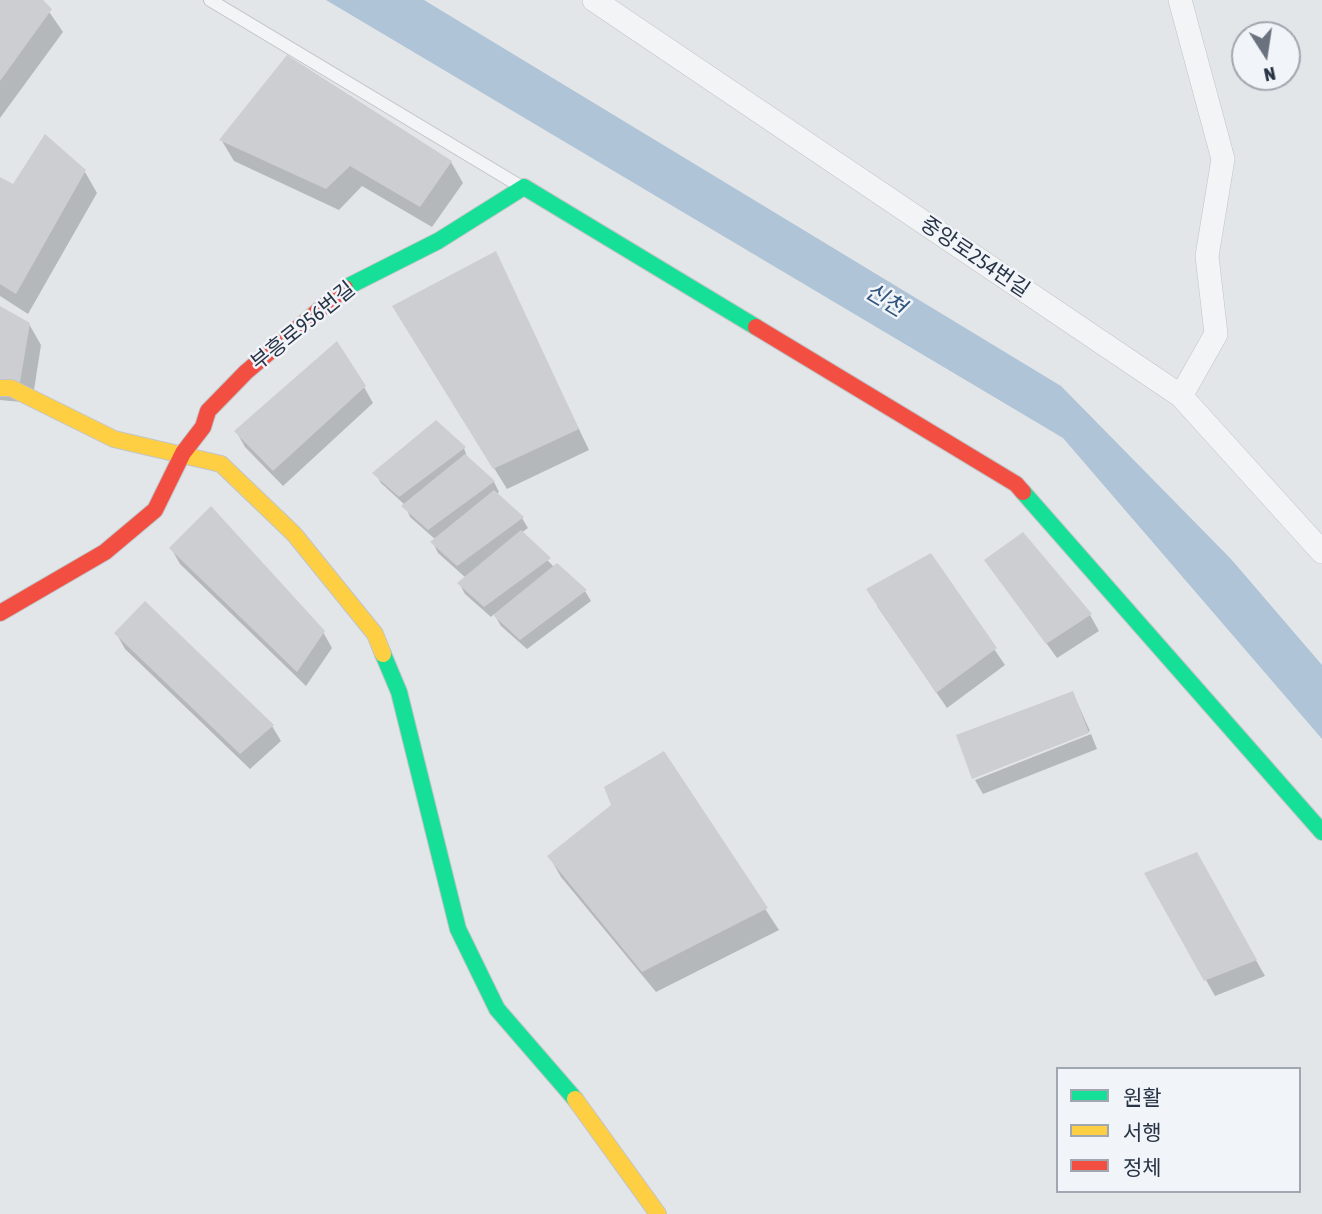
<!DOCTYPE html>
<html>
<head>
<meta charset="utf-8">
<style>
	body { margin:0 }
	#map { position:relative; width:1322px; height:1214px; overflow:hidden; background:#e3e6e9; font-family:"Asap Condensed","Noto Sans KR",sans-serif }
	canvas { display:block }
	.legend { position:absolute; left:1056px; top:1067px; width:245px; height:126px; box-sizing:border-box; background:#f1f4f8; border:2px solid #a1a7b0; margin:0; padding:9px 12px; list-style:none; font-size:21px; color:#283345 }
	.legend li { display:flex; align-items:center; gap:14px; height:35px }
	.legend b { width:35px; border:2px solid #a1a7b0 }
	.north { position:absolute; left:1231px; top:21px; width:70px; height:70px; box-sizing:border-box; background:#f1f4f8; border:2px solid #a1a7b0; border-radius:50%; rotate:168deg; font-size:19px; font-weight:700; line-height:28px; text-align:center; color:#283345 }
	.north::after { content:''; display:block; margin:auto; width:24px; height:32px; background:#69727e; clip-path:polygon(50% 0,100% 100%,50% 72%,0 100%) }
</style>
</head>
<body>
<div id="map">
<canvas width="1322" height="1214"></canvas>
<ul class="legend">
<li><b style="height:9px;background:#16e098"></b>원활</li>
<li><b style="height:9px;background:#ffcf43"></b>서행</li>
<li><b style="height:9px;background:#f24e42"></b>정체</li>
</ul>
<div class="north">N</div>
</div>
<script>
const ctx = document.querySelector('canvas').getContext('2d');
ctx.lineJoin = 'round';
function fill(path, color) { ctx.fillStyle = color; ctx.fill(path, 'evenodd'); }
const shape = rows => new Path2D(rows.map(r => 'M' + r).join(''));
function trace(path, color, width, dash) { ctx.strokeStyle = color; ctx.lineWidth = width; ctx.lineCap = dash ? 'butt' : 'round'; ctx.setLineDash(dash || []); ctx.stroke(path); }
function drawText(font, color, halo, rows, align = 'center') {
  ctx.font = font + ' "Asap Condensed","Noto Sans KR",sans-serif'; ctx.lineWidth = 5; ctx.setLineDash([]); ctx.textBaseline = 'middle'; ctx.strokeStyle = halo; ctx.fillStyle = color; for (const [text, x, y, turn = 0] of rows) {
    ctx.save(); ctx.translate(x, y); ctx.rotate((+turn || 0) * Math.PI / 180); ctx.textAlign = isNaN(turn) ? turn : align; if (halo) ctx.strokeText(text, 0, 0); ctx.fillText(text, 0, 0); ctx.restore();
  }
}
const water = shape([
	[326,0,424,0,1061,386,1231,559,1322,665,1322,739,1063,438]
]);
const shadow = shape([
	[0,0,41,0,63,32,0,118],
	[222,141,451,162,463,183,432,227,362,186,339,210,234,161],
	[85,172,97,193,28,314,0,296,0,179,13,187],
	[495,254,589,450,507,489,407,328],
	[0,308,29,324,41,345,32,403,0,400],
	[364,387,373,403,283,486,245,447,236,431],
	[464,448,468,460,494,482,499,492,496,494,522,518,528,528,521,533,554,567,585,591,591,601,527,649,501,626,494,614,491,617,465,594,459,583,466,578,438,553,433,543,436,540,410,517,405,505,381,483,375,473],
	[1022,535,1090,615,1099,631,1057,658,987,560],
	[171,548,323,632,332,648,306,686,180,564],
	[930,555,1005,665,947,708,877,606],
	[116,633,272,726,281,741,250,769,125,649],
	[1073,693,1090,731,973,777],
	[1091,734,1097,749,983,794,975,780],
	[663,753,779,930,656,992,561,877,549,856,613,806],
	[1196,855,1265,976,1215,996,1146,874]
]);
const building = shape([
	[0,0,43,0,52,9,0,81],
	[287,55,452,161,420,207,350,166,326,189,219,140],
	[45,134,86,170,16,294,0,284,0,177,13,184],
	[496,251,579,429,493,469,392,306],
	[0,306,30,323,20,382,0,381],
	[337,341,366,386,273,471,234,431],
	[436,420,466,447,399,497,372,473],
	[465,454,495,481,428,530,401,506],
	[494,490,524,517,457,566,430,542],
	[211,506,325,631,297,672,169,548],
	[521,530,551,558,484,607,457,583],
	[1023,532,1092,614,1046,644,984,560],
	[931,553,997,648,936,693,866,589],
	[557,563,587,590,520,640,493,615],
	[145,601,274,725,240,754,114,633],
	[1073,691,1089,733,972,779,956,735],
	[664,751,768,908,642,972,547,856,611,805,604,787],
	[1197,852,1257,960,1204,981,1144,873]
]);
const lane = shape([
	[210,0,520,186]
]);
const street = shape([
	[594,0,1181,396,1322,552],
	[1180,0,1223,159,1207,256,1216,334,1181,396]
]);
const fast = shape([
	[345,288,438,241,524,187,756,327],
	[1023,492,1322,832],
	[383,654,399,692,458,929,497,1009,575,1099]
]);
const slow = shape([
	[0,388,11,388,114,439,221,464,294,534,375,634,383,654],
	[575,1099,658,1214]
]);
const jam = shape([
	[756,327,1016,484,1023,492],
	[0,613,105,552,155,510,183,453,203,427,208,411,246,372,345,288]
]);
const streetNames = [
	["중앙로254번길",975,257,34],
	["부흥로956번길",303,326,-39]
];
const waterNames = [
	["신천",885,300,31]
];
fill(water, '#afc4d6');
fill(shadow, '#0003');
fill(building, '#ccced1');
trace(lane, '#c1c4c7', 14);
trace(street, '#c1c4c7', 24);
trace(fast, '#c1c4c7', 18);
trace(slow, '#c1c4c7', 18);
trace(jam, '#c1c4c7', 18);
trace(lane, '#f3f4f5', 12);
trace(street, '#f3f4f5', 23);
trace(fast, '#16e098', 16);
trace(slow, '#ffcf43', 16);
trace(jam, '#f24e42', 16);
drawText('21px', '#283345', '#f1f4f8', streetNames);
drawText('italic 23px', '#2e547d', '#f1f4f8', waterNames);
</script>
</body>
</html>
